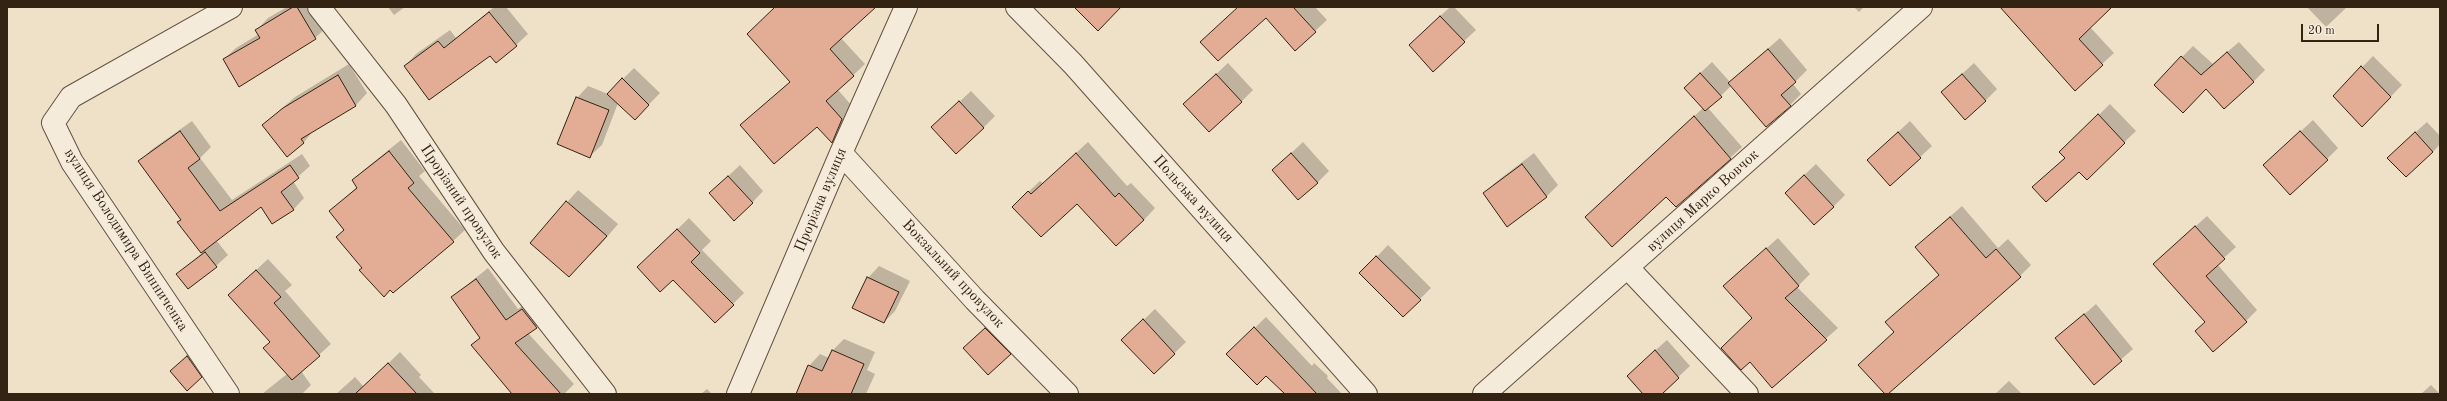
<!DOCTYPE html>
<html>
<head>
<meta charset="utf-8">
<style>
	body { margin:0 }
	#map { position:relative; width:2447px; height:401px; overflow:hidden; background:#efe0c8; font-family:"Old Standard TT",serif }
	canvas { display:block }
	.frame { position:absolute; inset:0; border:8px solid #332313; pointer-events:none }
	.scale { position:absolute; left:2301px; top:24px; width:78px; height:18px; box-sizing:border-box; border:2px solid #332313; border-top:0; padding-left:5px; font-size:12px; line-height:14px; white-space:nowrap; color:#332313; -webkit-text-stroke:3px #f5ebdb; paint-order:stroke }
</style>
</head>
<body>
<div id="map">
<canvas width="2447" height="401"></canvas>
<div class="frame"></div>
<div class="scale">20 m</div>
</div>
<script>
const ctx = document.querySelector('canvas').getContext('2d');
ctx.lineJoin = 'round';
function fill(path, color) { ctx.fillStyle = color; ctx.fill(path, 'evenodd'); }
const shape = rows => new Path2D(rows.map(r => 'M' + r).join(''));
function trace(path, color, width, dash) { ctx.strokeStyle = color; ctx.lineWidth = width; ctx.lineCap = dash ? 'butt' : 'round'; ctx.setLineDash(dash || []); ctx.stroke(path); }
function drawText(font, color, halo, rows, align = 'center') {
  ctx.font = font + ' "Old Standard TT",serif'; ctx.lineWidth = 3; ctx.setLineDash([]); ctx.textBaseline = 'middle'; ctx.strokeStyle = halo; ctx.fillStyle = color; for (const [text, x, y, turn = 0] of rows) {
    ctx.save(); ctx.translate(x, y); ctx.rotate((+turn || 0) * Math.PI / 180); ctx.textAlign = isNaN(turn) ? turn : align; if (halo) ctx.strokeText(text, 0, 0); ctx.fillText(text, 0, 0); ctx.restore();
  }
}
const shadow = shape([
	[287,7,315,7,327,27,315,38,224,59,236,48,259,34,257,30,268,18],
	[388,7,405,7,394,15],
	[494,7,506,7,528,34,516,45,490,54,405,66,416,54,450,30,456,38],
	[776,7,875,7,841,38,865,64,838,90,853,107,843,130,832,142,817,125,741,125,791,81],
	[1239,7,1315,7,1327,20,1315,31],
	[1450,7,1454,7,1476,30,1433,70,1421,34],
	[1854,7,1864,7,1859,12],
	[2009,7,2111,7,2090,27,2114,53,2075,89],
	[2307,7,2347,7,2326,27],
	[1780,38,1807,70,1793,84,1801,94,1790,105,1732,85,1708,108,1742,147,1730,158,1676,206,1666,195,1598,206,1703,108,1697,76,1712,62,1730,82],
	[2239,42,2265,70,2253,82,2206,88,2182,57,2193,46,2213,64],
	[2373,56,2402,85,2362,126,2334,96],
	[1228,63,1253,90,1241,102,1196,93],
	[1974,63,1997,89,1985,101,1942,92],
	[349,64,367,93,356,105,314,130,304,142,287,155,263,125,295,97],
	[634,68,660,93,635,119,618,103,602,145,590,156,577,98,588,86,608,94],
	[971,91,995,116,983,128,944,116],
	[2110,104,2136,131,2087,178,2079,171,2045,176,2066,157,2061,152],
	[2313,120,2338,148,2327,159,2276,154],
	[192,121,211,147,200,158,232,200,302,154,310,166,293,181,304,198,293,210,261,206,216,240,228,255,216,266,178,274,202,253,179,222,182,219,140,161,151,150],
	[1910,121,1932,146,1890,185,1868,160],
	[2427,122,2440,136,2440,144,2433,152,2400,146],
	[401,140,425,171,419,176,465,230,453,241,363,268,337,237,345,229,330,211,358,186,353,180,365,169],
	[1088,142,1127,186,1131,183,1155,208,1144,220,1077,202,1025,195,1040,181,1043,183],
	[1303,142,1329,171,1317,183,1273,170],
	[1534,153,1558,185,1546,197,1484,193,1496,182],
	[1816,164,1845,195,1833,207,1798,181],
	[740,165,763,191,752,203,722,182],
	[578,190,618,224,601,244,590,255,531,243],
	[1962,206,1998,248,2008,239,2031,265,2020,276,1895,332,1898,311,1940,274,1928,236],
	[2207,216,2236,247,2217,264,2257,310,2246,321,2206,322,2166,253],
	[689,218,711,241,702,250,744,293,715,322,650,256],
	[1778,238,1810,274,1797,287,1838,328,1772,386,1753,318,1724,286],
	[1388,245,1431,288,1403,316,1361,273],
	[268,259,292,285,285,291,331,344,301,371,311,385,302,394,262,394,287,374,241,284],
	[879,266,910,281,895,311,884,322,868,278],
	[488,268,518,309,534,298,548,315,528,333,574,384,564,394,513,394,473,345,481,337,452,297],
	[2096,304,2133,349,2094,383,2057,338],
	[1155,309,1186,342,1154,373,1134,329],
	[997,317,1021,342,1010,354,976,336],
	[1266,317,1312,366,1314,363,1328,376,1327,378,1342,394,1286,394,1266,375,1228,354],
	[844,339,875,352,867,370,875,374,866,394,810,394,809,366,820,354,829,358,833,350],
	[1667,340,1690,366,1660,394,1644,394,1639,365],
	[199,345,212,365,201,377,182,360],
	[400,352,421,375,419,377,435,394,336,394,355,377,364,387],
	[2009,381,2022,394,1995,394],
	[2431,385,2440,394,2421,394],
	[707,389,712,394,701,394]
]);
const building = shape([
	[293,7,297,7,316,39,239,87,223,59,260,38,255,30,293,7],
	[775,7,876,7,830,49,854,76,826,101,842,119,832,143,817,127,774,164,740,125,790,82,747,34,775,7],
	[1074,7,1121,7,1098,31,1074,7],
	[1238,7,1293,7,1316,32,1295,51,1266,18,1218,61,1200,42,1238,7],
	[2000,7,2112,7,2079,39,2103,65,2075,91,2000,7],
	[489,12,517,46,496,63,490,56,429,100,404,66,438,41,444,48,489,12],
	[1440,16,1465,42,1433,72,1409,45,1440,16],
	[1768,49,1796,82,1781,95,1791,106,1766,127,1728,83,1768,49],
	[2227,52,2254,82,2224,109,2206,89,2183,113,2154,85,2181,56,2201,75,2227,52],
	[2361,66,2391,97,2362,127,2333,96,2361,66],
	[1700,73,1722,97,1705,111,1684,88,1700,73],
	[1216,74,1242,102,1209,132,1183,104,1216,74],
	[1962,74,1986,101,1965,120,1941,92,1962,74],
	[338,75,356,106,301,139,304,143,287,157,262,125,283,108,338,75],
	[622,78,649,105,635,120,607,94,622,78],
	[576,97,609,110,590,158,557,144,576,97],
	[959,101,984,128,956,154,931,127,959,101],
	[2098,114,2125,143,2087,180,2079,172,2046,202,2032,187,2065,158,2059,152,2098,114],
	[1694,116,1731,159,1676,207,1666,197,1612,247,1585,217,1694,116],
	[180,131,200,159,188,168,220,211,290,165,299,178,281,192,294,210,272,224,261,207,201,253,177,222,181,220,138,161,180,131],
	[2300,131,2328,160,2290,195,2263,165,2300,131],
	[1898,132,1921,158,1890,186,1867,160,1898,132],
	[2415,132,2433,152,2406,177,2387,158,2415,132],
	[389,151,414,183,408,188,454,242,393,293,390,290,384,297,359,270,362,268,336,237,344,230,329,211,357,188,352,180,389,151],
	[1076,153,1115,197,1119,193,1144,220,1116,246,1077,204,1041,237,1012,207,1028,191,1031,194,1076,153],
	[1291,153,1318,183,1298,200,1272,170,1291,153],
	[1522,164,1547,197,1507,227,1483,193,1522,164],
	[1804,175,1834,207,1814,225,1785,193,1804,175],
	[728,176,753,203,734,221,709,193,728,176],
	[566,201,607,236,569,277,530,243,566,201],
	[1950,217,1986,258,1996,249,2021,277,1888,394,1885,394,1858,365,1894,332,1885,322,1939,275,1915,247,1950,217],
	[2195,226,2225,259,2206,276,2247,322,2213,352,2195,331,2205,322,2153,264,2195,226],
	[677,229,700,253,691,262,734,305,715,323,673,280,660,292,637,267,677,229],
	[1766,248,1799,286,1785,298,1827,340,1772,388,1750,362,1741,370,1721,348,1752,318,1723,286,1766,248],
	[205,252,217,267,188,289,176,274,205,252],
	[1376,256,1421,300,1403,317,1359,273,1376,256],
	[256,270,281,297,274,303,320,356,292,380,263,348,270,342,228,295,256,270],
	[867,277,899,292,884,323,852,308,867,277],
	[476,279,506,320,522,309,537,328,515,343,561,394,512,394,471,345,480,338,451,297,476,279],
	[2084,314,2122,361,2094,385,2055,338,2084,314],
	[1143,319,1175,354,1154,374,1121,340,1143,319],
	[1254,327,1317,394,1285,394,1266,376,1257,385,1226,354,1254,327],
	[985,328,1011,354,988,375,963,348,985,328],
	[832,350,864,364,851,394,796,394,808,365,822,371,832,350],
	[1655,350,1679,378,1662,394,1643,394,1627,376,1655,350],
	[187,356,202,377,187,391,170,371,187,356],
	[388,363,417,394,355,394,388,363]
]);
const minor = shape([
	[319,7,396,105,494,252,605,394],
	[1017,7,1073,64,1366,394],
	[841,153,975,300,1067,394],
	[1628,268,1747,394],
	[228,394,72,162,53,123,71,97,231,7],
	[738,394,841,153,906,7],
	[1484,394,1921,7]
]);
const streetNames = [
	["Польська вулиця",1193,199,48],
	["Прорізна вулиця",821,200,-67],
	["вулиця Марко Вовчок",1703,201,-42],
	["Прорізний провулок",461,202,56],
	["вулиця Володимира Винниченка",126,240,57],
	["Вокзальний провулок",953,274,47]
];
fill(shadow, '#0003');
fill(building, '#e2ac95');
trace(building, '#332313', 1);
trace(minor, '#625240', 24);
trace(minor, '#f5ebdb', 22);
drawText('15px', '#332313', '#f5ebdb', streetNames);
</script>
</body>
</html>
